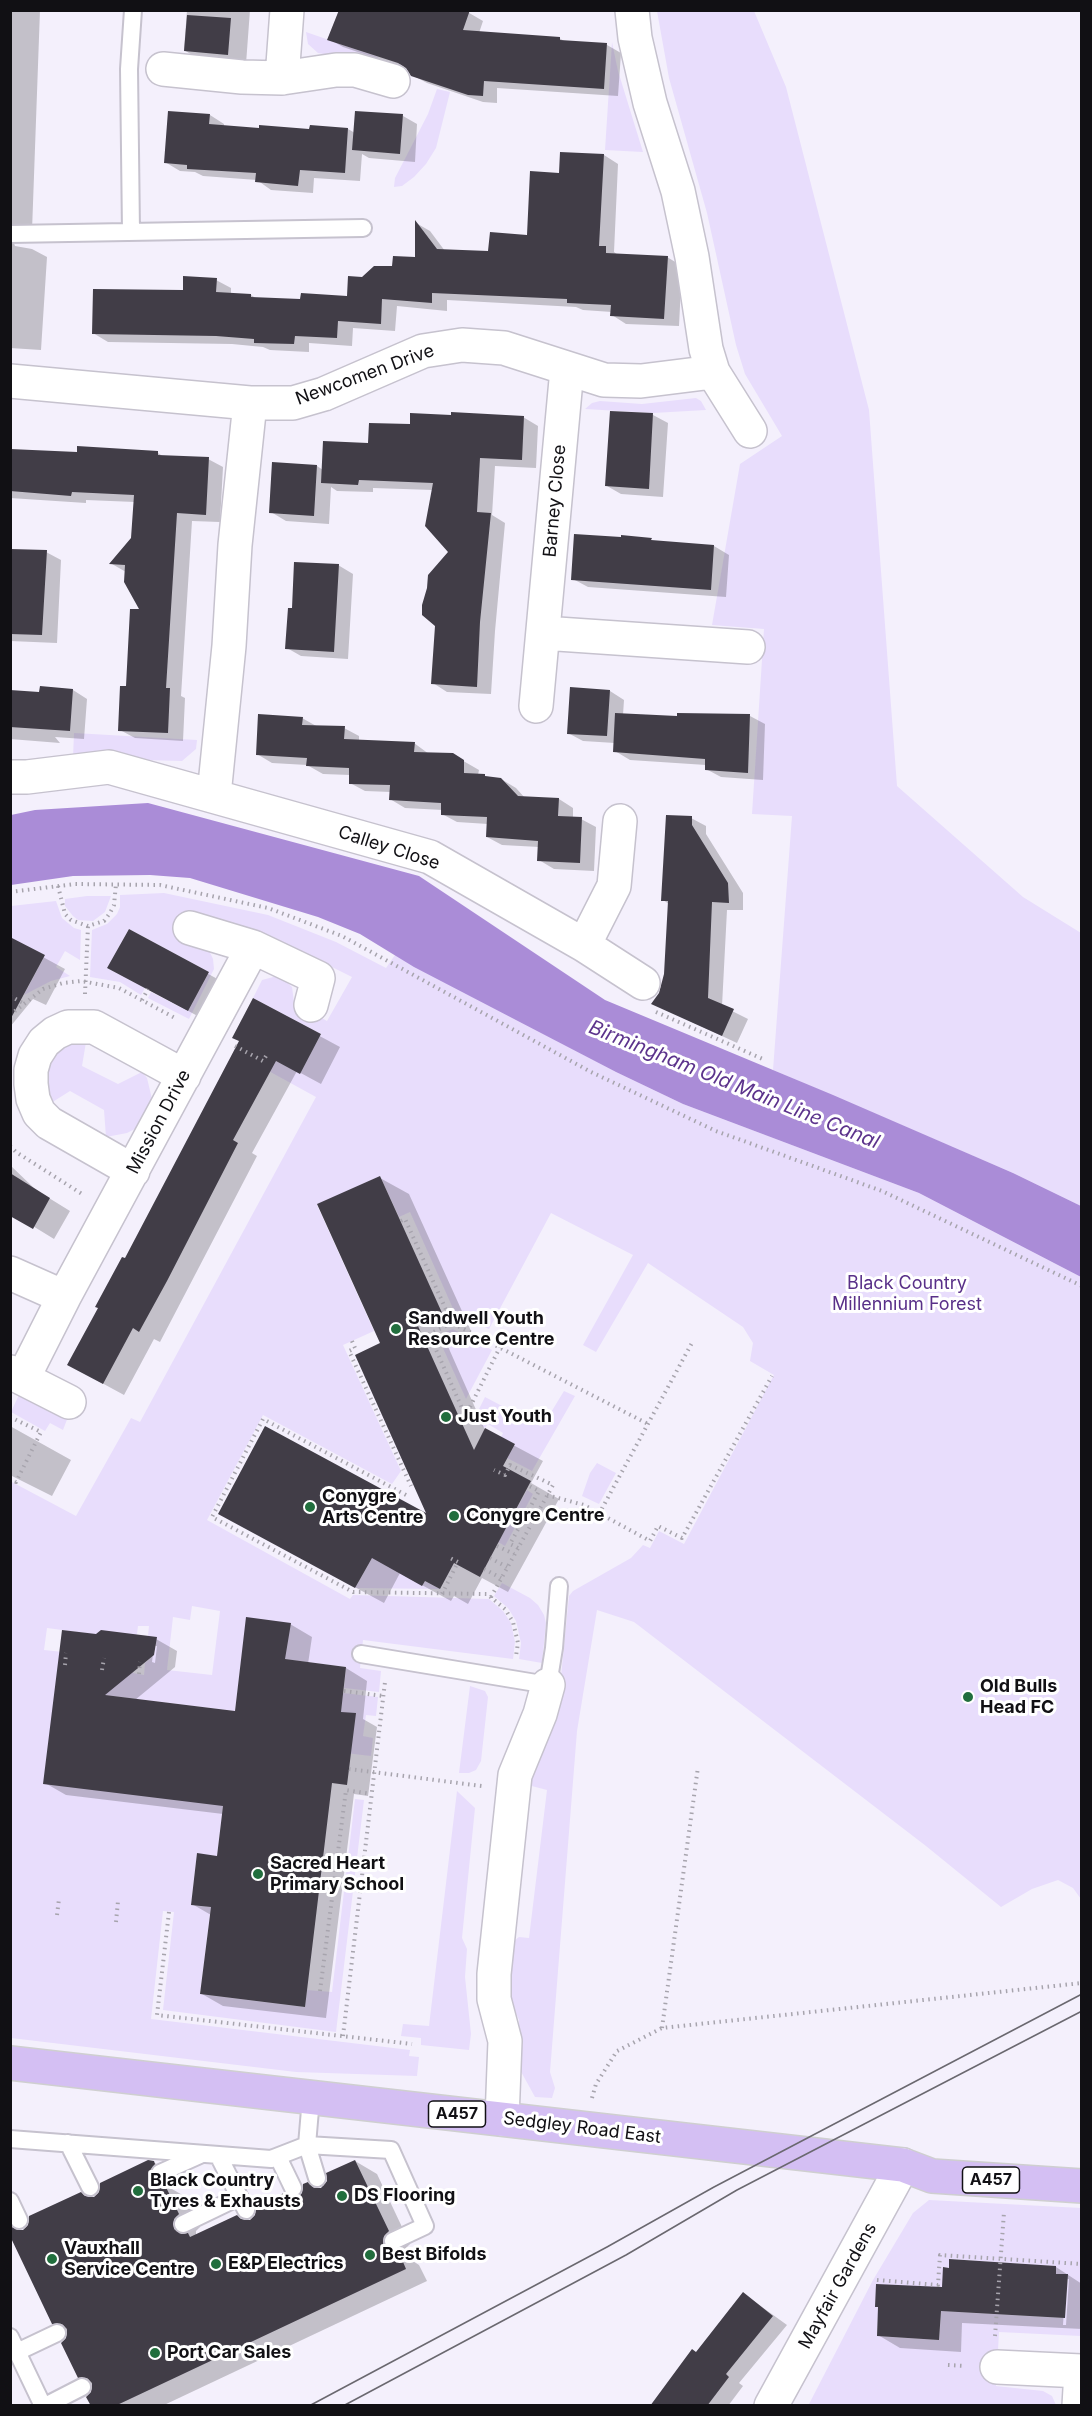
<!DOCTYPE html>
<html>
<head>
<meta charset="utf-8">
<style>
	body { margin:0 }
	#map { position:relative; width:1092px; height:2416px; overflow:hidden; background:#f4f0fc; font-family:Inter,sans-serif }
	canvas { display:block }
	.frame { position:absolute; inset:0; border:12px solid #111014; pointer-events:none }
</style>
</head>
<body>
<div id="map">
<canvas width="1092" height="2416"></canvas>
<div class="frame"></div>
</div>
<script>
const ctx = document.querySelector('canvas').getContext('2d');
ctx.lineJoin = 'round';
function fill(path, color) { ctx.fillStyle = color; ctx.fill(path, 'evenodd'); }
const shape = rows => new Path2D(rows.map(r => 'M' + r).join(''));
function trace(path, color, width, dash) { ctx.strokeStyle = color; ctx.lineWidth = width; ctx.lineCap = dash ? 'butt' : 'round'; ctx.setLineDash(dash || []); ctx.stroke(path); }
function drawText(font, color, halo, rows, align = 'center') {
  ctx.font = font + ' Inter,sans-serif'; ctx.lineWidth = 6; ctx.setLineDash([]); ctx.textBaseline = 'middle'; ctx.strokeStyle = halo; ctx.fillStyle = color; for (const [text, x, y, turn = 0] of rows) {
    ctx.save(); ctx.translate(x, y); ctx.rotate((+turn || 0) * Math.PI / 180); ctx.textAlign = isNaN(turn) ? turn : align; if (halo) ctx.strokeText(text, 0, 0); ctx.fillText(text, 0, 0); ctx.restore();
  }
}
const green = shape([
	[657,11,754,11,786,87,869,410,897,786,1023,897,1081,933,1081,1206,1013,1173,773,1070,792,816,752,814,764,629,712,625,740,464,782,436,745,374,736,345,707,213,669,78],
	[306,32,378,57,376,64,318,53,308,44],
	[612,42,618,71,643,152,605,150],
	[437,89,450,92,436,148,426,164,414,177,402,186,394,187,395,178,428,114],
	[696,398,701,401,706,410,653,413,585,409,592,403,600,401,642,404],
	[74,733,197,740,196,749,182,761,73,758],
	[164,893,268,915,336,942,386,968,395,955,616,1072,683,1104,919,1193,1081,1277,1081,1899,1073,1888,1058,1880,1032,1889,1001,1907,926,1846,634,1622,597,1610,577,1731,550,2072,555,2088,552,2098,535,2097,519,2068,519,2020,502,1982,505,1948,519,1937,529,1938,547,1790,524,1784,561,1676,569,1596,573,1591,631,1558,643,1545,650,1548,659,1531,684,1544,774,1375,750,1361,753,1343,743,1327,648,1263,596,1352,583,1345,633,1255,551,1213,489,1329,455,1313,410,1212,399,1217,380,1176,317,1205,374,1331,343,1345,401,1471,392,1484,263,1415,207,1520,350,1599,353,1595,489,1599,503,1611,511,1623,515,1642,513,1659,363,1640,360,1668,381,1671,379,1692,344,1688,346,1667,242,1654,235,1711,55,1689,223,1806,217,1856,197,1854,191,1905,211,1907,200,1994,305,2007,307,1990,332,1992,355,1799,364,1800,336,2032,163,2010,174,1912,163,1911,151,2019,410,2050,409,2056,419,2057,417,2076,296,2072,11,2038,10,1481,76,1516,131,1418,140,1422,316,1097,265,1069,270,1058,300,1073,321,1034,253,998,262,980,277,976,283,978,292,987,294,1002,327,1021,352,977,270,936,243,928,208,948,213,959,214,969,189,1019,148,998,151,992,188,1011,209,972,129,929,107,968,145,988,141,995,120,982,90,977,92,930,107,924,117,914,120,907,120,895],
	[192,1606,220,1611,212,1675,167,1670,173,1617,190,1620],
	[138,1626,149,1626,148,1636,156,1645,154,1655,145,1663,144,1675,133,1673,134,1661,128,1642,137,1634],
	[47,1628,85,1633,63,1652,44,1650],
	[87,896,111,896,105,912,93,921,78,920,73,916,65,906,65,899],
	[56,901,62,918,74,928,81,930,80,960,65,951,56,967,70,976,51,981,24,995,45,955,15,940,11,948,11,906],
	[75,1042,86,1042,82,1066,118,1084,142,1072,147,1078,152,1099,137,1128,127,1133,106,1137,104,1110,70,1091,51,1103,44,1089,46,1064,63,1046],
	[453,1329,492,1350,466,1399,437,1335],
	[23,1386,68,1417,63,1430,50,1423,45,1431,11,1412],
	[564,1391,575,1396,532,1471,507,1458,515,1444,501,1437,503,1433,488,1424,485,1428,473,1421,485,1397,542,1427],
	[597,1463,616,1473,599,1504,582,1496,590,1473],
	[527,1490,533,1494,505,1546,498,1542],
	[377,1549,422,1585,425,1581,440,1589,355,1588],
	[502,1583,530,1598,538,1605,544,1615,546,1623,542,1663,519,1659,521,1643,516,1621,508,1608,494,1596],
	[470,1686,485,1691,488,1697,481,1761,476,1770,469,1773,459,1773],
	[343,1693,378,1697,376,1716,366,1715,363,1736,373,1738,371,1756,336,1752],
	[457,1791,475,1808,462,1938,467,1949,465,1977,471,2034,469,2050,421,2045,421,2038,401,2036,403,2024,429,2026],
	[929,2200,1081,2208,1081,2336,999,2332,996,2386,1043,2391,1052,2396,1056,2405,808,2406,873,2280,913,2213],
	[949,2259,1027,2264,1026,2272,1040,2273,1041,2265,1056,2266,1056,2274,1068,2275,1065,2318,941,2311,939,2340,877,2336,879,2293,942,2296,944,2267,949,2268]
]);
const water = shape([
	[148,803,419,876,605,1000,833,1095,1013,1173,1081,1206,1081,1277,919,1193,683,1104,616,1072,414,967,360,934,318,917,190,878,150,875,73,876,11,885,11,815,35,810]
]);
const shadow = shape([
	[10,10,40,10,32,231,20,232,14,243,15,246,32,249,47,257,41,350,10,348],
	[187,10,250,10,246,64,202,61,184,50],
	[464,10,483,21,479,33,559,38,566,42,607,45,621,53,618,96,497,88,497,103,483,102,427,83,412,75,408,69,343,47,329,39],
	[210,115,224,124,224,127,311,131,348,129,355,133,403,116,417,124,415,162,369,158,362,154,360,181,314,178,313,193,271,190,257,180,203,176,195,172,180,171,165,162],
	[604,155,618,164,614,252,618,255,667,257,682,266,679,326,626,324,612,315,612,312,583,310,576,307,447,300,447,311,397,306,395,331,353,328,352,346,309,343,309,352,270,350,263,347,232,344,108,342,93,333,216,280,231,288,231,294,251,295,257,299,302,300,348,297,363,279,416,259,416,223,430,231,445,251,490,253,528,236,560,175],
	[611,412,653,415,668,423,663,497,621,494,607,486],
	[523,417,538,426,536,468,495,466,492,515,505,523,495,631,491,694,447,692,433,683,436,625,450,552,433,490,373,488,373,492,337,491,331,487,329,524,286,521,271,512,317,466,323,470,411,426],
	[10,450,78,453,158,453,164,457,208,459,223,467,220,522,192,521,181,696,185,698,183,741,135,738,120,730,141,610,126,572,112,564,132,539,135,502,86,500,86,503,10,498],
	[651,540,655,542,714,546,729,555,726,597,588,587,573,579],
	[10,550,46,552,61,560,57,643,10,641],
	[338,565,353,574,348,659,301,656,287,648,293,610],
	[10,688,39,719,73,690,87,699,84,739,55,737,60,743,10,739],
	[610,691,624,700,623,715,678,718,750,716,765,724,763,780,721,777,706,769,706,765,630,760,615,751,615,743,583,741,568,733],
	[302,718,318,727,344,728,359,736,359,741,414,743,429,754,453,755,479,770,478,775,501,779,516,788,525,798,559,799,573,808,573,818,581,819,596,827,594,871,554,869,539,860,539,847,502,845,487,837,488,824,457,822,442,814,443,810,405,808,390,799,391,792,365,791,350,783,350,775,323,774,307,765,272,763,257,754],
	[691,818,706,826,706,834,743,893,743,910,727,910,722,1006,748,1019,737,1043,653,1004,660,993,666,974,669,904,663,900],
	[129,931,247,995,227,1032,148,989],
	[10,939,65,969,46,1005,33,999,10,1027],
	[253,1000,340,1047,321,1084,297,1071,252,1153,257,1156,160,1342,154,1339,124,1395,89,1376,241,1041],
	[10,1165,36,1190,70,1211,54,1239,10,1212],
	[380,1178,409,1194,471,1331,446,1342,485,1430,543,1461,531,1483,559,1499,508,1592,482,1578,468,1604,454,1596,451,1601,400,1573,384,1603,248,1529,429,1516,382,1344],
	[10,1426,71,1460,52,1496,10,1475],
	[290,1624,312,1637,308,1664,346,1668,367,1681,363,1719,377,1727,368,1796,354,1794,326,2018,223,2006,202,1994,211,1915,192,1904,218,1857,223,1814,66,1795,45,1783,96,1636,156,1639,177,1651,175,1667,135,1700,236,1712],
	[154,1646,157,1646,155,1663,152,1662],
	[355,2161,377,2174,410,2244,406,2248,405,2256,419,2265,427,2281,162,2406,92,2406,93,2385,79,2376,68,2331,53,2323,17,2231,23,2231,88,2198,95,2198,153,2162,176,2175,171,2184,172,2189,186,2197,200,2227,196,2231,196,2236,244,2221,251,2221,291,2199,298,2199,303,2194,307,2184,321,2189],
	[1056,2267,1082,2284,1082,2329,962,2323,961,2352,900,2348,878,2335,880,2308,877,2306],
	[1066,2279,1069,2279,1066,2325,1063,2325],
	[744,2294,787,2325,739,2383,743,2386,728,2406,652,2406]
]);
const building = shape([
	[339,10,470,10,463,30,560,37,560,40,607,43,604,89,484,81,483,96,468,95,411,76,406,68,398,63,327,40],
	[187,15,231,18,228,55,184,51],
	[168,111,210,114,209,124,259,128,259,125,309,129,310,125,348,128,345,173,300,170,298,186,255,182,256,173,187,169,187,165,164,163],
	[355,111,403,114,400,154,352,150],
	[560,152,604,154,599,246,606,246,606,253,668,256,664,319,610,316,611,305,567,303,567,299,432,293,432,303,382,299,381,324,338,321,337,338,295,336,294,344,254,343,254,339,216,336,92,334,93,289,183,290,183,276,217,278,216,292,251,294,251,297,300,299,301,293,347,296,348,276,362,277,374,266,392,266,393,256,415,257,415,220,437,249,488,251,490,232,527,235,530,171,559,173],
	[610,411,653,413,649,489,605,486],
	[451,412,524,416,522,460,480,458,477,512,491,513,480,622,477,687,431,684,435,626,422,615,422,605,427,588,428,575,448,552,425,526,433,483,359,480,358,485,321,483,323,441,368,443,369,423,410,424,410,413,451,415],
	[77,446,158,451,158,455,209,457,206,515,177,513,166,688,170,688,168,733,118,731,120,686,126,686,130,609,139,609,124,582,125,565,109,564,131,538,134,495,72,492,71,496,10,491,10,449,77,452],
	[272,462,317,465,314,516,269,513],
	[574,534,621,537,621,535,652,538,651,540,714,545,711,590,571,580],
	[10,549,47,550,42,635,10,634],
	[294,562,339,564,334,652,285,649,288,608,292,608],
	[40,686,73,689,70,731,10,727,10,690,39,692],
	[570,687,610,690,607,736,567,734],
	[615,713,677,716,677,713,750,714,748,773,705,770,705,759,613,752],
	[258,714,303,717,302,725,345,726,344,739,415,742,414,752,453,753,464,760,464,773,485,774,485,776,501,778,518,796,559,798,558,816,582,817,580,863,537,861,538,841,486,837,487,817,441,815,441,803,389,800,390,785,349,784,349,768,306,766,307,758,256,755],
	[666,815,692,816,692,825,728,883,729,903,712,902,708,998,734,1009,722,1036,651,1004,659,993,664,974,668,901,661,901],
	[129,929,209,972,188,1011,107,968],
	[10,937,45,955,10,1020],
	[253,998,321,1034,300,1074,276,1061,233,1140,238,1143,167,1281,139,1332,133,1328,103,1384,67,1365,98,1308,95,1307,122,1257,125,1258,239,1041,232,1038],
	[10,1173,50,1198,33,1229,10,1216],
	[380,1176,443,1315,418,1326,474,1450,485,1428,515,1444,503,1466,531,1481,480,1577,454,1563,440,1589,425,1581,422,1586,372,1558,355,1588,218,1514,265,1426,426,1513,355,1355,380,1343,317,1204],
	[246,1617,291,1623,285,1659,346,1667,341,1712,356,1713,347,1785,332,1783,305,2007,200,1994,211,1907,191,1905,197,1853,217,1856,223,1806,43,1784,62,1630,96,1634,101,1630,157,1637,154,1655,105,1695,235,1711],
	[148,2160,154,2161,155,2164,150,2171,151,2178,158,2183,164,2183,179,2214,174,2219,174,2229,182,2234,188,2233,190,2237,237,2215,241,2219,250,2220,255,2215,256,2206,284,2193,288,2197,297,2198,302,2193,303,2184,308,2182,314,2188,321,2188,327,2181,326,2173,355,2160,389,2231,384,2236,383,2245,388,2250,398,2250,406,2269,115,2406,91,2406,86,2397,91,2392,92,2383,87,2378,78,2378,61,2343,66,2338,67,2329,62,2324,52,2324,10,2236,10,2226,18,2230,23,2230,28,2225,29,2216,81,2192,85,2196,94,2197,99,2192,100,2183],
	[949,2259,1056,2266,1056,2274,1068,2274,1065,2318,941,2311,939,2340,877,2336,878,2307,875,2307,876,2284,942,2287,943,2267,949,2268],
	[743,2292,773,2316,726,2374,729,2377,707,2406,650,2406,692,2349,696,2352]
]);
const path = shape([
	[58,886,65,914,71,920,88,926,104,921,110,913,114,905,116,884],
	[10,892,75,884,160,885,268,908,342,936,591,1072,716,1131,882,1191,1082,1286],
	[85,994,88,926],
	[10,996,23,1003],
	[142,1000,148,989],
	[656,1012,765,1060],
	[10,1015,43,989,63,983,81,981,119,988,177,1019],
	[235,1046,263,1061,266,1056],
	[10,1146,16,1152,82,1194],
	[401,1221,405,1219,452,1323,648,1424],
	[429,1334,466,1417],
	[423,1337,452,1323],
	[352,1341,355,1348,349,1351,411,1486],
	[10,1417,41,1432,16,1482,10,1479],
	[462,1423,500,1347],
	[406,1495,263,1419,212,1517,353,1592,487,1594,505,1609,513,1622,518,1643,516,1656],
	[547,1495,584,1505,650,1541,658,1526,682,1538,772,1376],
	[599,1514,693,1341],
	[497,1546,514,1554],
	[518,1548,510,1544,539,1491,529,1486],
	[490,1558,507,1567],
	[484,1569,501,1578],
	[442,1594,458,1562,448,1557],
	[491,1597,553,1485,510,1465,505,1475,494,1470],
	[65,1665,66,1653],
	[102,1670,104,1658],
	[139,1674,140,1662],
	[344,1691,383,1696],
	[349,1769,482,1786],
	[169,1912,157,2015,412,2044],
	[57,1915,59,1899],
	[116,1922,118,1901],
	[320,1991,346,1790,371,1794],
	[662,2028,698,1767],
	[343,2036,385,1682],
	[592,2098,596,2084,617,2051,662,2028,1082,1983],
	[877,2280,938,2285,940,2255,1082,2264],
	[995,2336,1004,2212],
	[948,2365,965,2366]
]);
const service = shape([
	[131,232,129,69,133,10],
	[10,234,363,228],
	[361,1654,548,1685,554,1648,559,1586],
	[311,2098,307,2145,391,2150,425,2226,393,2241],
	[10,2139,271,2159,307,2145,317,2178],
	[68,2143,90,2187],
	[218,2155,246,2210],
	[278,2157,293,2188],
	[160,2173,200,2155],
	[10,2201,19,2220],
	[183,2224,239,2197],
	[10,2337,43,2406],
	[17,2352,57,2333],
	[45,2406,82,2387]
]);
const minor = shape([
	[632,10,635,38,650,103,678,191,692,257,706,349,713,372,750,431],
	[163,69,242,77,282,78,336,70,355,70,393,81],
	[282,78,287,10],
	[10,381,250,403,293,403,324,394,423,351,462,345,504,348,604,380,641,381,713,372],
	[543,633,748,647],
	[536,706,567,369],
	[10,777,27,777,109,767,430,857,584,945,643,983],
	[214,795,229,646,235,545,250,403],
	[190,928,253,947,318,978,311,1005],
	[584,945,614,886,620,821],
	[133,1171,49,1123,39,1113,33,1099,31,1084,31,1070,35,1056,44,1042,55,1033,68,1027,94,1027,184,1076],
	[10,1273,64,1297],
	[10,1372,69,1402],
	[23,1378,64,1297,253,947],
	[502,2119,505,2041,494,1999,494,1974,515,1775,540,1714,548,1685],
	[997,2367,1081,2371,1079,2406],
	[771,2406,903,2165]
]);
const primary = shape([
	[10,2063,903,2165,932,2176,1082,2186]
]);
const tram = shape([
	[309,2406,607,2247,714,2187,1082,1994],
	[343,2406,626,2255,737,2190,1082,2011]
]);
const markers = [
	[396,1329,6,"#216e3d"],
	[446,1417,6,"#216e3d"],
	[310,1507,6,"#216e3d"],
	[454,1516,6,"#216e3d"],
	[968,1697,6,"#216e3d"],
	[258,1874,6,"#216e3d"],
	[138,2191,6,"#216e3d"],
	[342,2196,6,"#216e3d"],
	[370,2255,6,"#216e3d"],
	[52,2259,6,"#216e3d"],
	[216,2264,6,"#216e3d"],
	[155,2353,6,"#216e3d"]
];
const shields = [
	[457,2114,57],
	[991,2180,57]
];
const shieldNames = [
	["A457",457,2114],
	["A457",991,2180]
];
const streetNames = [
	["Newcomen Drive",365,375,-20],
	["Barney Close",555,501,-85],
	["Calley Close",389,848,18],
	["Mission Drive",159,1122,-62],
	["Sedgley Road East",582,2128,7],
	["Mayfair Gardens",838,2286,-61]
];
const parkNames = [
	["Black Country",907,1284],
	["Millennium Forest",907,1305]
];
const poiNames = [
	["Sandwell Youth",408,1319],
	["Resource Centre",408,1340],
	["Just Youth",458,1417],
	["Conygre",322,1497],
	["Arts Centre",322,1518],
	["Conygre Centre",466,1516],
	["Old Bulls",980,1687],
	["Head FC",980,1708],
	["Sacred Heart",270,1864],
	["Primary School",270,1885],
	["Black Country",150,2181],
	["Tyres & Exhausts",150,2202],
	["DS Flooring",354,2196],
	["Vauxhall",64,2249],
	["Service Centre",64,2270],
	["Best Bifolds",382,2255],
	["E&P Electrics",228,2264],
	["Port Car Sales",167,2353]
];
const waterNames = [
	["Birmingham Old Main Line Canal",734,1085,22]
];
fill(green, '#e8ddfc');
fill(water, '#aa8cd7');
fill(shadow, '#0003');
fill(building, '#413d47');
trace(service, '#c6c2ce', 20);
trace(minor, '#c6c2ce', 36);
trace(primary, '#cfcfd0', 36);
trace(path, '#a7a4ad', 4, [1.5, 4.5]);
trace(service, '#fff', 16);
trace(minor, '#fff', 33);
trace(primary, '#d4bff3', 33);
trace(tram, '#6a686f', 1.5);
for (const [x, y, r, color] of markers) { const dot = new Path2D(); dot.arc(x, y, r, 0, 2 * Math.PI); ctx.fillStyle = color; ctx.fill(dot); trace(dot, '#fff', 2); }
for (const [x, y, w] of shields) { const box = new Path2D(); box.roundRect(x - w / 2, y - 13, w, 26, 4.5); ctx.fillStyle = '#fff'; ctx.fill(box); trace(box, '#111014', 1.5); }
drawText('bold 16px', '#111014', null, shieldNames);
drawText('18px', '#111014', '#fff', streetNames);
drawText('18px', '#593089', '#fff', parkNames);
drawText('bold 18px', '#111014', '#fff', poiNames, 'left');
drawText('italic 20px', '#5c338c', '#fff', waterNames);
</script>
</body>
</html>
